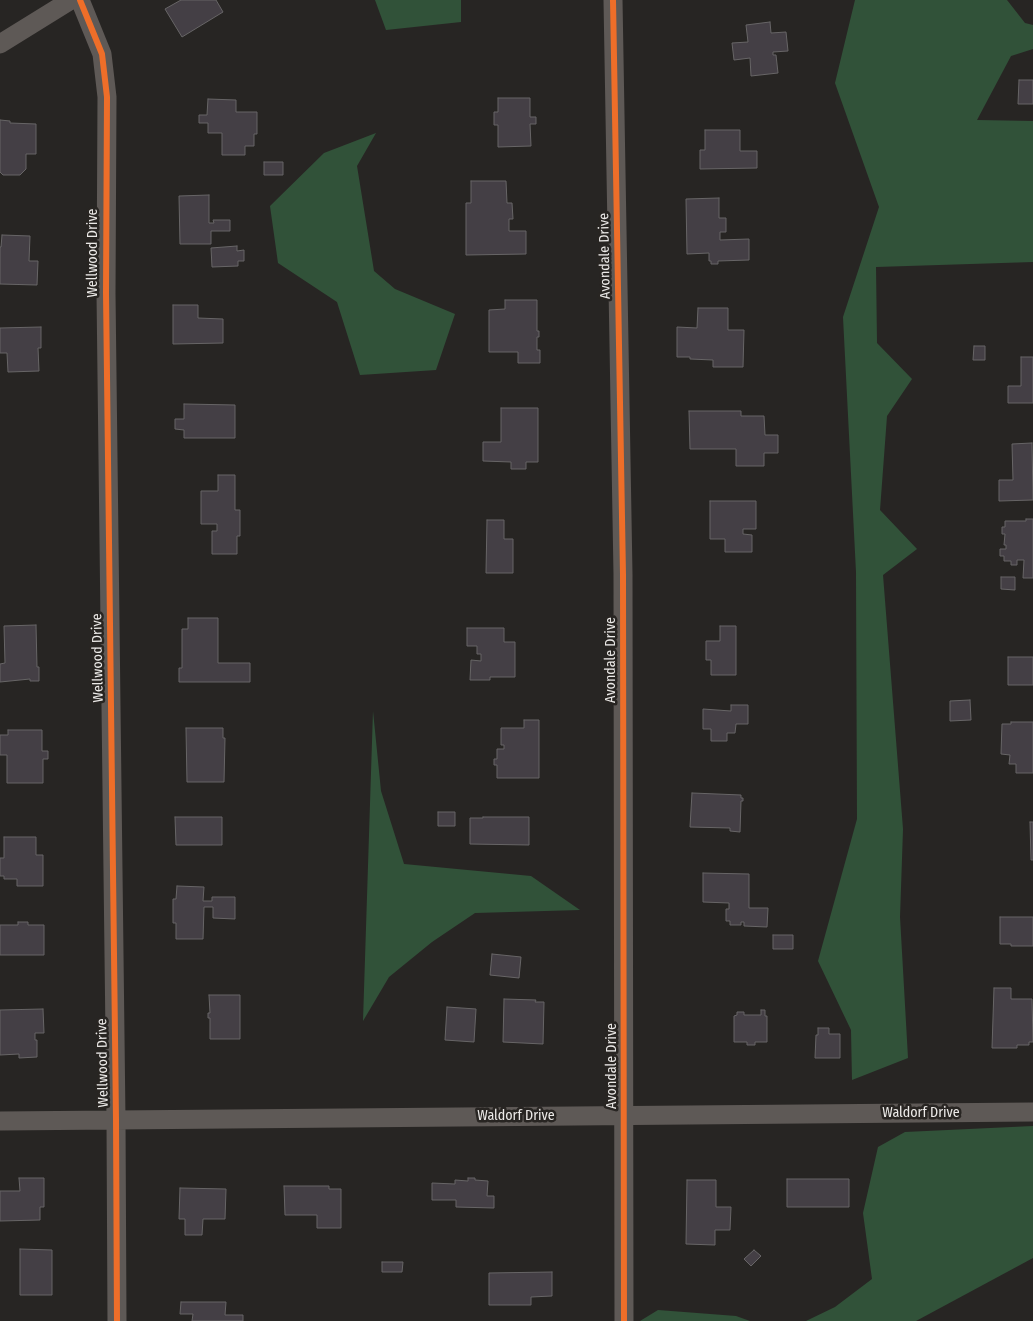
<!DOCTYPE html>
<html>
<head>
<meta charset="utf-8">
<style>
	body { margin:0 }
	canvas { display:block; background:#272523 }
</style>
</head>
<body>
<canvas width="1033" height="1321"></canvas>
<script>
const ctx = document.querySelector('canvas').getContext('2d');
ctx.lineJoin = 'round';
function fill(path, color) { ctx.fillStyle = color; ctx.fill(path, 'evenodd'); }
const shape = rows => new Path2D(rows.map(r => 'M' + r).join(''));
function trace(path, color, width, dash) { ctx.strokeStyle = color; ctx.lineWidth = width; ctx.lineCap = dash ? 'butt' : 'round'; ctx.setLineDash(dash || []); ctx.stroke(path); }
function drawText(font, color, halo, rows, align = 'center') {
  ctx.font = font + ' "Fira Sans Condensed",sans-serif'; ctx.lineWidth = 5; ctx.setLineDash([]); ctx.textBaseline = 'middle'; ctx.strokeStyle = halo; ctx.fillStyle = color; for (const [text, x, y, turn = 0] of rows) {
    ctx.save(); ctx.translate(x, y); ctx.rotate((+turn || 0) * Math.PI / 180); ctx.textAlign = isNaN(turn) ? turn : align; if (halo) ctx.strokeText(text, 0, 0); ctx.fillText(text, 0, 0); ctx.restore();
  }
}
const forest = shape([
	[375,0,461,0,461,22,386,30],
	[855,0,1007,0,1025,23,1033,25,1033,49,1011,56,977,120,1033,121,1033,262,876,267,877,343,912,379,887,416,880,510,917,549,883,575,903,829,900,917,908,1058,852,1080,851,1030,818,961,857,819,856,572,843,317,879,207,835,83],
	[376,133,357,166,374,271,395,289,455,314,436,370,360,375,337,302,278,263,270,206,324,153],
	[373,711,381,791,404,864,531,876,580,910,475,913,432,942,389,977,363,1021],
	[1033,1126,1033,1258,916,1321,806,1321,835,1307,872,1279,863,1213,878,1147,905,1132],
	[658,1310,736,1316,750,1321,640,1321]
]);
const building = shape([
	[181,0,216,0,223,12,182,37,165,9,181,0],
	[770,22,771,33,786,32,788,51,773,52,773,55,776,55,778,73,751,76,750,58,734,60,732,43,748,42,746,25,770,22],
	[1019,80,1033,80,1033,104,1018,104,1019,80],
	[498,98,530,98,530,117,536,117,536,124,530,124,531,146,498,147,498,125,494,125,494,112,498,112,498,98],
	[208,99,236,100,236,112,257,112,257,134,254,134,254,146,245,146,245,155,222,155,222,133,208,133,208,123,199,123,199,115,207,115,208,99],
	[0,120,10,121,10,123,36,124,36,154,26,154,26,169,20,175,3,175,0,172,0,120],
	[705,130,740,130,740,151,757,151,757,168,700,169,700,150,705,150,705,130],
	[264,162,283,162,283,175,264,175,264,162],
	[471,181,506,181,507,203,512,203,513,219,509,219,509,231,526,231,526,254,466,255,466,203,471,203,471,181],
	[209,195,209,223,214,223,213,220,230,220,230,231,211,231,211,244,180,244,179,196,209,195],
	[719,198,719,218,726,218,726,232,720,232,720,240,749,239,749,260,718,261,718,264,711,264,711,261,709,261,709,253,687,254,686,199,719,198],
	[2,235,30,236,29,261,38,261,37,285,0,284,0,247,1,247,2,235],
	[237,246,237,251,244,250,244,261,238,261,238,266,212,267,211,248,237,246],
	[505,300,537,300,537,331,539,331,539,337,537,337,537,350,540,350,540,363,518,363,518,352,489,352,489,310,505,309,505,300],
	[173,305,198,305,198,318,223,319,223,343,173,344,173,305],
	[698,308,728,308,728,330,744,330,743,367,713,367,713,360,690,359,690,357,677,357,677,327,697,328,698,308],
	[41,327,41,348,38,348,39,371,8,372,7,353,0,353,0,328,41,327],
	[974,346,985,346,985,360,973,360,974,346],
	[1021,357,1033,357,1033,403,1008,403,1008,386,1021,386,1021,357],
	[184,404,235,405,235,438,184,438,184,430,175,429,175,419,184,419,184,404],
	[501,408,538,408,538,462,526,462,526,469,511,469,511,462,483,461,483,442,501,442,501,408],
	[689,411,741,411,741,416,764,416,765,435,778,435,778,453,764,453,764,466,736,466,736,449,690,449,689,411],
	[1032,443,1033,500,999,501,999,480,1013,480,1012,444,1032,443],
	[218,475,235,475,235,510,240,510,240,536,237,536,237,554,212,554,212,531,217,531,217,524,201,524,201,491,218,491,218,475],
	[710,501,756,501,756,529,743,529,743,534,752,535,752,552,725,552,725,539,710,539,710,501],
	[1026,519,1033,519,1033,578,1023,578,1024,560,1017,560,1017,565,1011,565,1011,561,1004,561,1004,556,1000,556,1000,549,1006,549,1006,545,1004,545,1005,534,1002,534,1002,527,1005,527,1005,521,1026,521,1026,519],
	[487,520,504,520,504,539,513,539,513,573,486,573,487,520],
	[1001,577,1015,577,1015,590,1001,589,1001,577],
	[188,618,218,618,218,663,250,663,250,682,179,682,179,668,182,668,182,629,188,629,188,618],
	[36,625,37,667,39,667,39,681,30,681,30,679,0,682,0,664,5,663,4,626,36,625],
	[720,626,736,626,736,675,711,675,711,660,706,660,706,641,720,641,720,626],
	[467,628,504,628,504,642,515,642,515,677,490,677,490,680,470,680,471,660,481,661,481,654,477,654,477,646,467,646,467,628],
	[1008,657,1033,657,1033,685,1008,685,1008,657],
	[970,700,971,720,950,721,950,701,970,700],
	[731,705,748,705,748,724,736,724,735,733,727,733,727,741,711,741,711,729,703,729,703,709,731,711,731,705],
	[524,720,539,720,539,778,497,778,497,765,494,765,494,759,497,759,497,749,504,749,504,745,501,745,501,728,524,728,524,720],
	[1011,722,1033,722,1033,773,1016,773,1016,764,1009,764,1010,755,1001,754,1002,724,1011,724,1011,722],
	[186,728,223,728,223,738,225,738,224,782,187,782,186,728],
	[8,730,42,730,42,751,48,751,48,759,43,759,43,783,7,783,7,755,0,755,0,735,8,735,8,730],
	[692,793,741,795,741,798,743,798,743,801,741,801,740,832,730,831,730,828,690,827,692,793],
	[438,812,455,812,455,826,438,826,438,812],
	[175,817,222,817,222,845,176,845,175,817],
	[483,817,529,817,529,845,470,844,470,818,483,818,483,817],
	[1030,822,1033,822,1033,860,1031,860,1030,822],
	[4,837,36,837,36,855,43,855,43,886,17,886,17,879,4,879,4,876,0,876,0,858,4,858,4,837],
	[703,873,749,874,749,908,768,908,767,927,744,926,744,922,741,922,741,925,730,925,730,921,726,921,726,909,729,909,729,903,703,902,703,873],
	[177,886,204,887,203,901,212,901,212,897,235,897,235,919,213,918,213,907,204,907,203,939,176,939,176,923,173,923,173,899,176,899,177,886],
	[1000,917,1033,917,1033,946,1011,946,1011,944,1000,944,1000,917],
	[18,922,28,922,28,925,44,925,44,955,0,955,0,925,18,925,18,922],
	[773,935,793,935,793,949,773,949,773,935],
	[492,954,521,957,519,978,490,975,492,954],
	[994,988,1011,988,1011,999,1032,999,1033,1042,1029,1042,1029,1045,1017,1045,1017,1048,992,1048,994,988],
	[209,995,240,995,240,1039,210,1039,210,1018,208,1018,208,1013,210,1013,209,995],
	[504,999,536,1000,535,1002,544,1002,543,1044,503,1042,504,999],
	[447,1007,476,1009,474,1042,445,1040,447,1007],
	[43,1009,44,1033,35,1033,35,1040,37,1040,37,1057,19,1058,19,1054,0,1055,0,1010,43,1009],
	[761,1010,765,1010,765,1016,767,1016,767,1042,755,1042,755,1045,747,1045,747,1042,734,1042,734,1016,737,1015,737,1012,744,1012,744,1015,761,1015,761,1010],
	[818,1028,829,1028,829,1034,840,1034,840,1058,815,1058,816,1035,818,1035,818,1028],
	[19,1178,44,1178,44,1207,40,1207,40,1220,0,1221,0,1191,20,1191,19,1178],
	[468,1178,475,1178,475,1180,488,1181,487,1196,494,1196,494,1208,456,1207,456,1200,432,1200,432,1183,455,1184,455,1180,468,1181,468,1178],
	[787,1179,849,1179,849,1207,787,1207,787,1179],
	[687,1180,716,1180,716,1207,731,1207,730,1230,715,1230,715,1245,686,1244,687,1180],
	[284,1186,329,1186,329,1189,341,1189,341,1228,317,1228,317,1215,285,1215,284,1186],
	[180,1188,226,1189,225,1219,203,1219,202,1235,185,1235,185,1219,179,1219,180,1188],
	[20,1249,52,1250,52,1295,20,1295,20,1249],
	[754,1250,761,1256,751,1266,744,1259,754,1250],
	[382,1262,403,1262,402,1272,382,1272,382,1262],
	[552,1272,552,1296,531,1297,531,1305,489,1305,489,1273,552,1272],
	[181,1302,226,1302,225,1315,243,1315,243,1321,192,1321,193,1314,180,1314,181,1302]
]);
const minor = shape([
	[80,0,102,54,107,97,106,293,116,1119,117,1321],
	[613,0,623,574,624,1321],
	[0,44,71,0],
	[0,1121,1033,1112]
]);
const cycleway = shape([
	[80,0,102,54,107,97,106,293,116,1119,117,1321],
	[613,0,623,574,624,1321]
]);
const streetNames = [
	["Wellwood Drive",93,253,-90],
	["Avondale Drive",605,256,-91],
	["Wellwood Drive",98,658,-91],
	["Avondale Drive",611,660,-90],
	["Wellwood Drive",103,1063,-91],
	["Avondale Drive",612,1066,-90],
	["Waldorf Drive",921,1113],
	["Waldorf Drive",516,1116]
];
fill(forest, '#315239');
fill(building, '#443f45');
trace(building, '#676566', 1);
trace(minor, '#5e5956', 19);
trace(cycleway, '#ee6e29', 6);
drawText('14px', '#eceae8', '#282522', streetNames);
</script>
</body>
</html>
